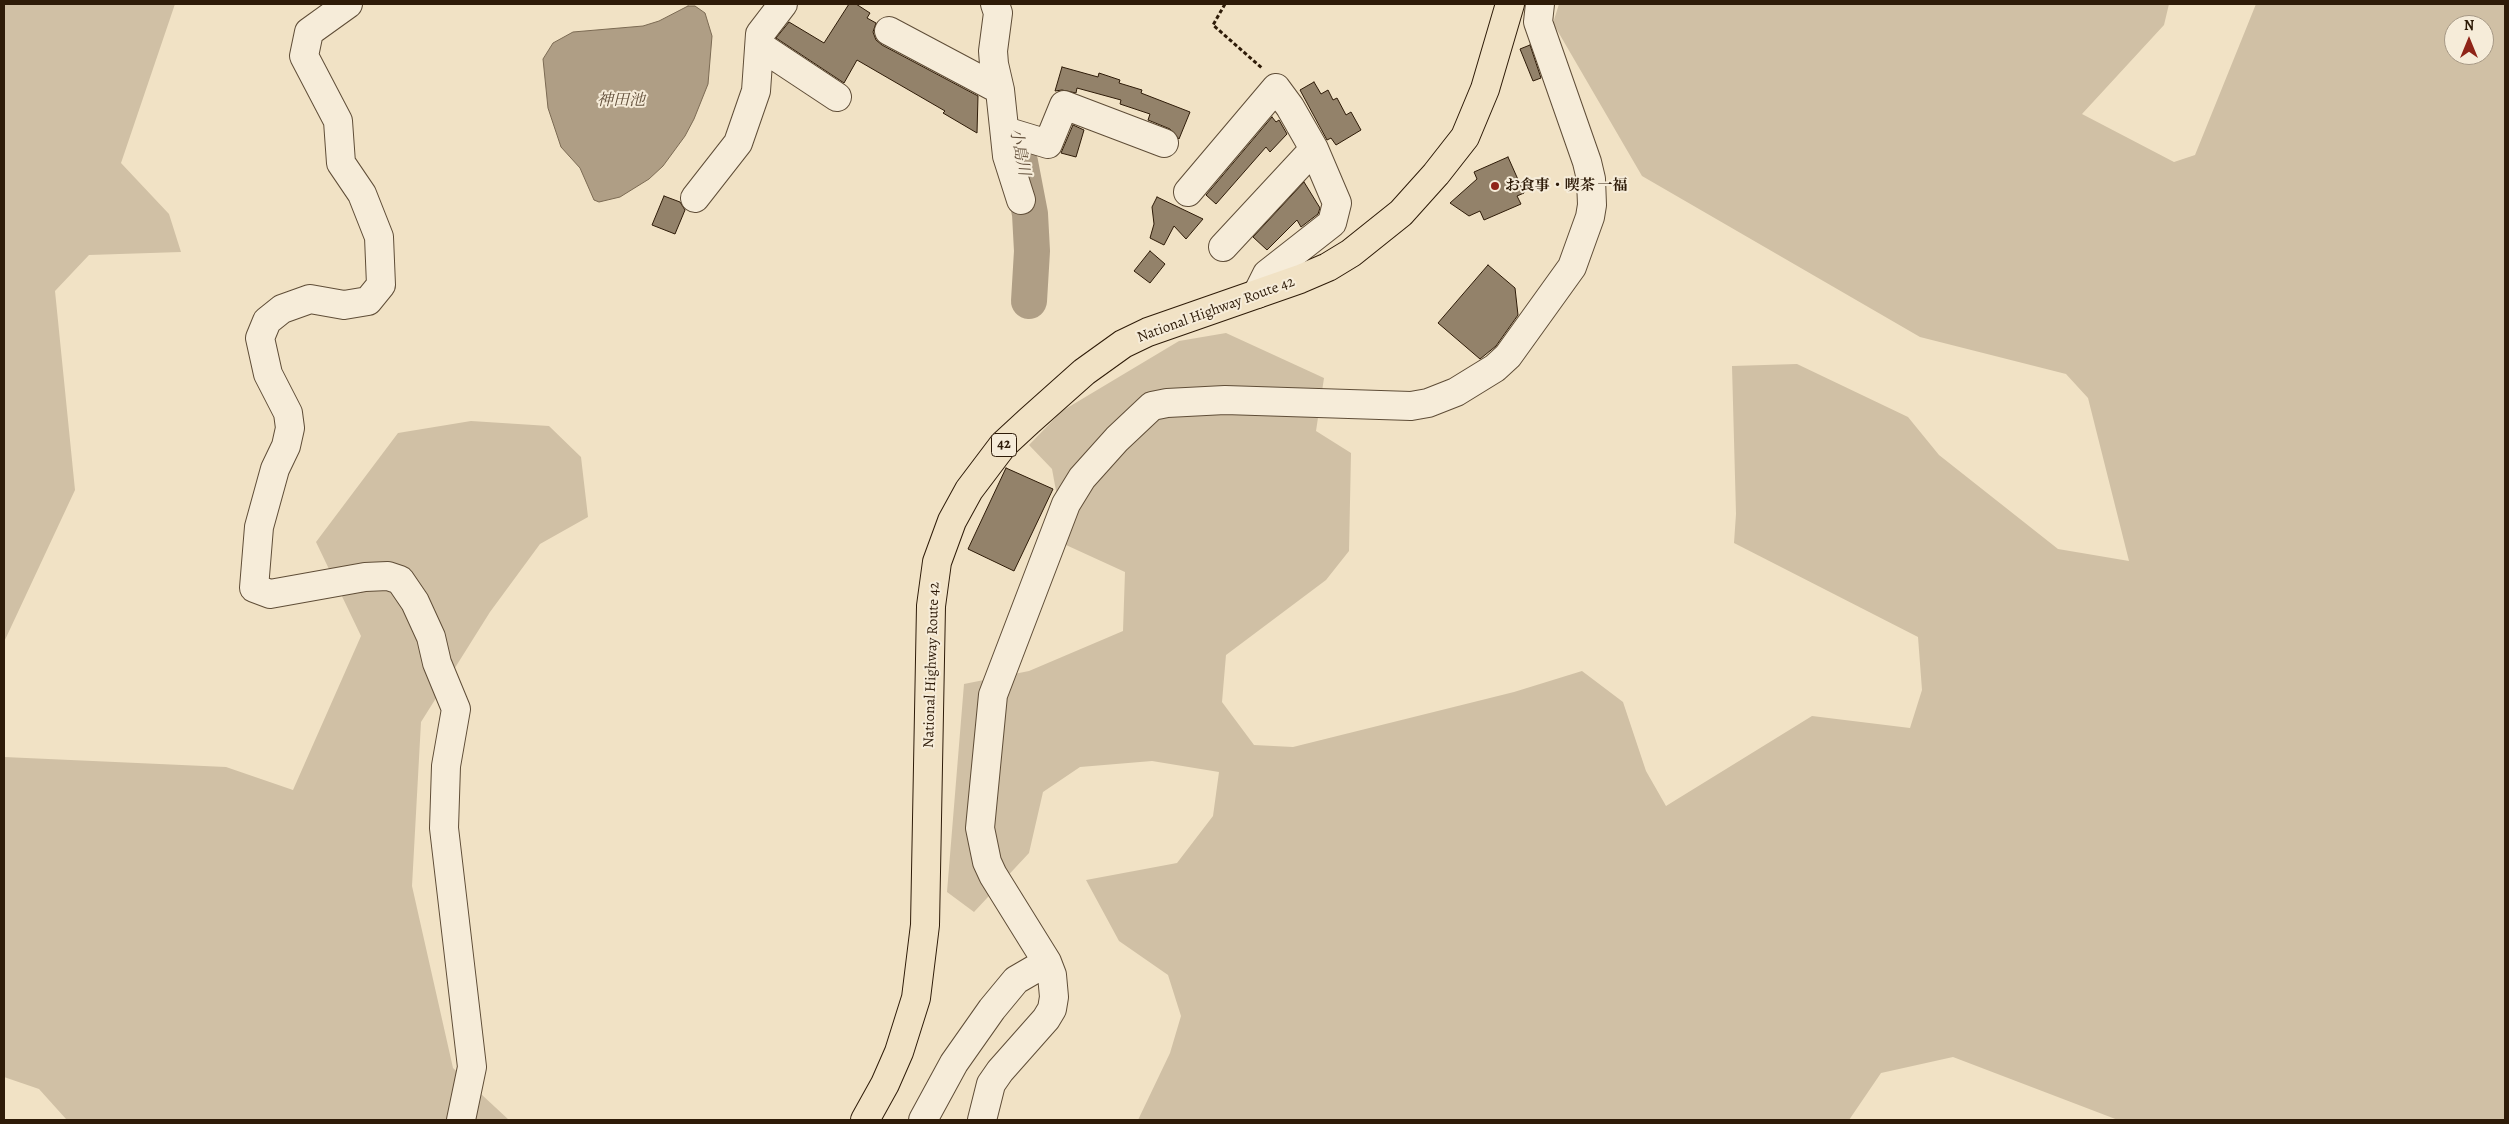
<!DOCTYPE html>
<html>
<head>
<meta charset="utf-8">
<style>
	body { margin:0 }
	#map { position:relative; width:2509px; height:1124px; overflow:hidden; background:#f1e2c5; font-family:Alegreya,serif }
	canvas { display:block }
	.frame { position:absolute; inset:0; border:5px solid #2e1b08; pointer-events:none }
	.north { position:absolute; left:2444px; top:15px; width:50px; height:50px; box-sizing:border-box; background:#f6ecd9; border:1px solid #a69885; border-radius:50%; rotate:0deg; font-size:14px; font-weight:700; line-height:20px; text-align:center; color:#2e1b08 }
	.north::after { content:''; display:block; margin:auto; width:18px; height:22px; background:#8f2418; clip-path:polygon(50% 0,100% 100%,50% 72%,0 100%) }
</style>
</head>
<body>
<div id="map">
<canvas width="2509" height="1124"></canvas>
<div class="frame"></div>
<div class="north">N</div>
</div>
<script>
const ctx = document.querySelector('canvas').getContext('2d');
ctx.lineJoin = 'round';
function fill(path, color) { ctx.fillStyle = color; ctx.fill(path, 'evenodd'); }
const shape = rows => new Path2D(rows.map(r => 'M' + r).join(''));
function trace(path, color, width, dash) { ctx.strokeStyle = color; ctx.lineWidth = width; ctx.lineCap = dash ? 'butt' : 'round'; ctx.setLineDash(dash || []); ctx.stroke(path); }
function drawText(font, color, halo, rows, align = 'center') {
  ctx.font = font + ' Alegreya,"Noto Serif JP",serif'; ctx.lineWidth = 4; ctx.setLineDash([]); ctx.textBaseline = 'middle'; ctx.strokeStyle = halo; ctx.fillStyle = color; for (const [text, x, y, turn = 0] of rows) {
    ctx.save(); ctx.translate(x, y); ctx.rotate((+turn || 0) * Math.PI / 180); ctx.textAlign = isNaN(turn) ? turn : align; if (halo) ctx.strokeText(text, 0, 0); ctx.fillText(text, 0, 0); ctx.restore();
  }
}
const green = shape([
	[4,4,175,4,121,163,169,214,181,252,89,255,55,291,75,490,4,642],
	[1559,4,2169,4,2164,25,2082,114,2174,162,2195,155,2256,4,2505,4,2505,1120,2118,1120,1953,1057,1881,1073,1849,1120,1138,1120,1170,1053,1181,1016,1168,975,1119,941,1086,880,1177,863,1213,816,1219,772,1152,761,1080,767,1043,792,1029,853,974,912,947,892,964,684,1029,671,1123,631,1125,572,1066,545,1052,469,1029,445,1062,411,1179,341,1226,333,1324,378,1316,431,1351,453,1349,551,1326,580,1226,655,1222,702,1254,745,1293,747,1514,692,1582,671,1623,702,1646,771,1666,806,1812,716,1910,728,1922,690,1918,637,1734,543,1736,514,1732,366,1797,364,1908,417,1939,455,2058,549,2129,561,2088,398,2066,374,1920,337,1642,176,1553,23],
	[2454,25,2484,25,2484,55,2454,55],
	[471,421,549,426,581,457,588,517,540,544,490,612,421,722,412,886,453,1068,509,1120,66,1119,39,1089,4,1077,4,757,226,767,293,790,361,636,316,542,398,433]
]);
const water = shape([
	[688,6,695,6,705,13,712,36,708,84,694,119,685,136,663,166,649,179,620,197,599,202,594,200,580,168,561,147,548,108,543,59,553,43,573,32,643,26,659,21,688,6]
]);
const river = shape([
	[1020,162,1030,214,1032,251,1029,301]
]);
const building = shape([
	[849,4,856,4,870,13,867,18,876,23,873,32,876,40,882,45,978,96,977,133,943,113,945,111,857,60,844,83,776,38,789,22,824,43,849,4],
	[1530,45,1541,78,1533,81,1520,49,1530,45],
	[1062,67,1098,77,1099,73,1120,80,1119,83,1142,90,1141,93,1190,112,1179,139,1170,129,1148,120,1150,114,1120,104,1121,100,1077,88,1076,93,1062,90,1055,91,1062,67],
	[1314,82,1321,94,1328,90,1333,100,1337,98,1346,115,1351,112,1361,130,1336,145,1331,138,1327,140,1300,90,1314,82],
	[1272,117,1276,122,1279,120,1287,134,1270,152,1266,147,1216,204,1206,195,1272,117],
	[1073,125,1084,130,1076,157,1061,153,1073,125],
	[1508,157,1524,193,1517,196,1521,204,1484,220,1480,211,1469,216,1450,203,1477,179,1474,172,1508,157],
	[1304,182,1320,208,1318,214,1301,227,1297,220,1267,250,1253,237,1304,182],
	[664,196,680,202,685,210,675,234,652,225,664,196],
	[1157,197,1203,219,1186,239,1174,226,1164,245,1150,238,1154,224,1152,207,1157,197],
	[1150,251,1165,264,1150,283,1134,271,1150,251],
	[1488,265,1515,288,1518,315,1496,346,1480,359,1438,323,1488,265],
	[1006,468,1053,489,1014,571,968,549,1006,468]
]);
const path = shape([
	[1225,4,1213,25,1263,69]
]);
const minor = shape([
	[348,4,309,32,304,56,338,121,341,163,362,194,379,237,381,285,368,301,344,305,310,299,282,309,267,321,260,338,268,374,288,413,290,428,286,446,275,469,259,527,254,588,270,594,365,577,388,576,400,580,415,602,431,637,437,663,456,709,446,766,444,828,472,1067,461,1120],
	[995,4,998,13,993,51,994,64,1000,90,1007,156,1021,200],
	[889,31,1000,90],
	[760,46,837,97],
	[1005,131,1048,144,1064,105,1164,143],
	[1188,192,1276,88,1290,107,1314,149,1337,203,1332,223,1267,274,1257,294],
	[695,198,738,143,756,91,760,34,783,4],
	[1223,247,1314,149],
	[923,1120,954,1063,992,1009,1016,980,1047,962],
	[982,1120,991,1084,1000,1071,1046,1019,1052,1009,1054,997,1052,975,1047,962,993,875,987,862,980,828,993,695,1066,504,1082,478,1117,439,1152,406,1167,403,1225,400,1411,406,1428,403,1456,392,1495,368,1508,356,1572,267,1590,217,1592,205,1591,179,1587,162,1538,22,1540,4]
]);
const highway = shape([
	[865,1120,885,1084,899,1052,916,998,925,925,931,606,937,562,952,521,969,490,1003,445,1029,421,1084,372,1123,344,1148,332,1300,279,1328,267,1351,253,1401,213,1436,174,1465,137,1485,89,1510,4]
]);
const markers = [
	[1495,186,5,"#8f2418"]
];
const shields = [
	[1004,445,25]
];
const shieldNames = [
	["42",1004,445]
];
const poiNames = [
	["お食事・喫茶 一福",1505,186]
];
const streetNames = [
	["National Highway Route 42",1216,310,-20],
	["National Highway Route 42",932,665,-88]
];
const waterNames = [
	["神田池",621,101],
	["小島川",1019,152,79]
];
fill(green, '#d0c0a5');
fill(water, '#af9e85');
trace(water, '#7b6a53', 1);
trace(river, '#af9e85', 36);
fill(building, '#93826a');
trace(building, '#2e1b08', 1);
trace(minor, '#5f4d37', 30);
trace(highway, '#2e1b08', 30);
trace(path, '#2e1b08', 3, [4, 2.5]);
trace(minor, '#f6ecd9', 28);
trace(highway, '#f1e2c5', 28);
for (const [x, y, r, color] of markers) { const dot = new Path2D(); dot.arc(x, y, r, 0, 2 * Math.PI); ctx.fillStyle = color; ctx.fill(dot); trace(dot, '#f6ecd9', 2); }
for (const [x, y, w] of shields) { const box = new Path2D(); box.roundRect(x - w / 2, y - 11.5, w, 23, 4); ctx.fillStyle = '#f6ecd9'; ctx.fill(box); trace(box, '#2e1b08', 1); }
drawText('bold 14px', '#2e1b08', null, shieldNames);
drawText('bold 15px', '#2e1b08', '#f6ecd9', poiNames, 'left');
drawText('15px', '#2e1b08', '#f6ecd9', streetNames);
drawText('italic 16px', '#624f3a', '#f6ecd9', waterNames);
</script>
</body>
</html>
